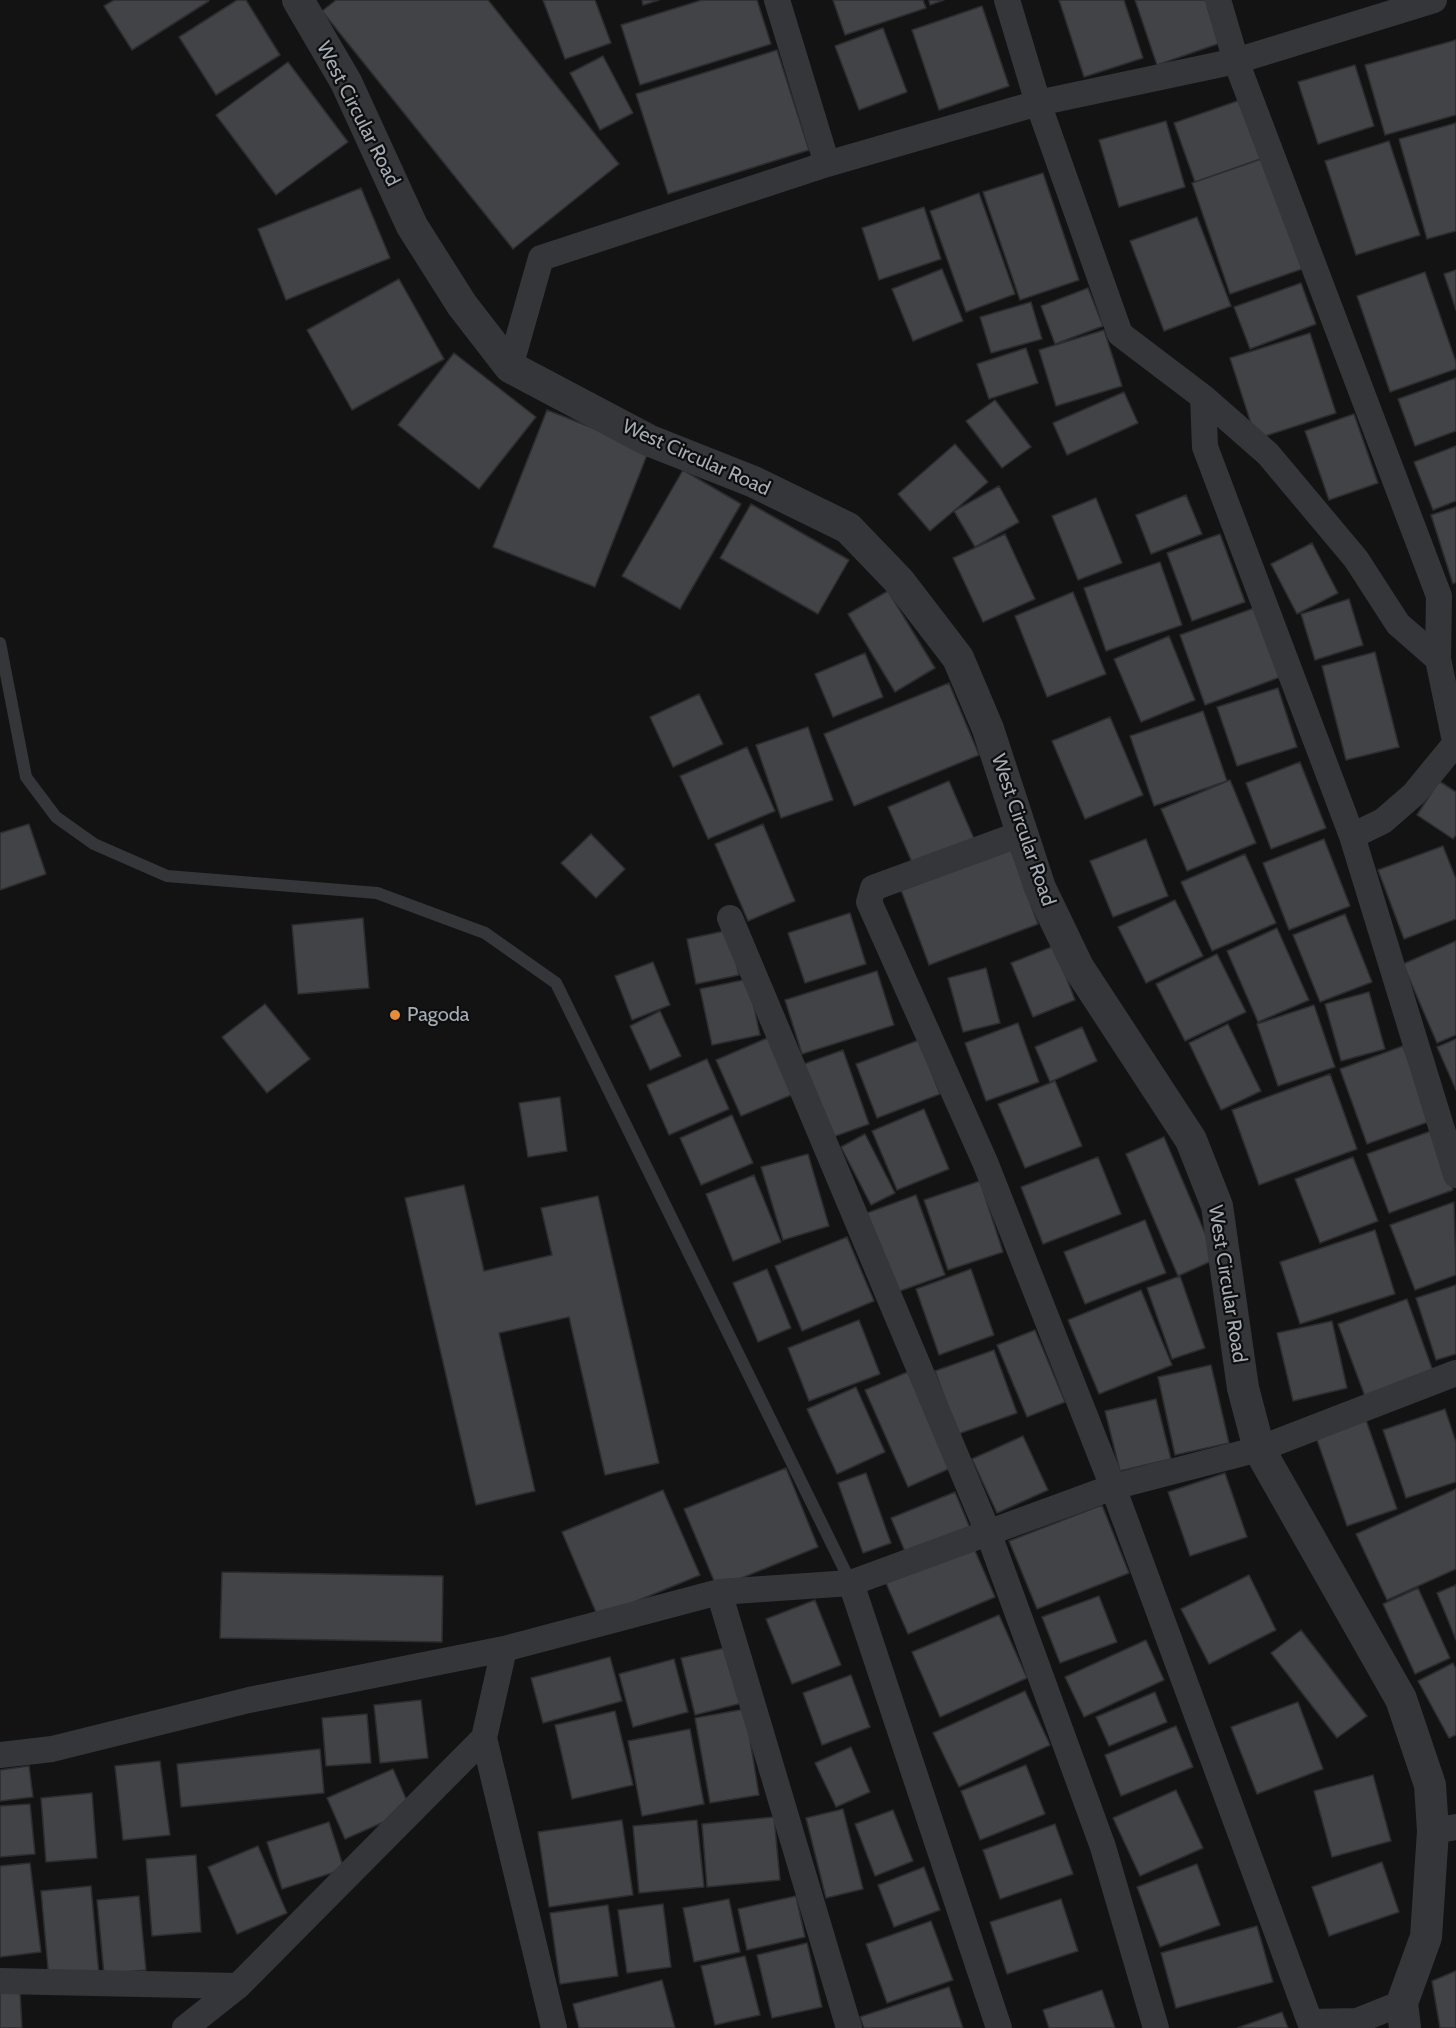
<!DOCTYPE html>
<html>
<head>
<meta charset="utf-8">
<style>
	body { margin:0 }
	canvas { display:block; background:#131314 }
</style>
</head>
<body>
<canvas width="1456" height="2028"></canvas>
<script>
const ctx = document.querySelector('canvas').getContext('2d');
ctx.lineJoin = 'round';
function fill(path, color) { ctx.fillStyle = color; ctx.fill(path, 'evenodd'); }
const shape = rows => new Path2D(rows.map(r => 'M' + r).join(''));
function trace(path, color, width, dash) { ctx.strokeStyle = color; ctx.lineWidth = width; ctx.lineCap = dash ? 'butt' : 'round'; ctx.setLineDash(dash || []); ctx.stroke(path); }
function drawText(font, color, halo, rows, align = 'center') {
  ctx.font = font + ' Cabin,sans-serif'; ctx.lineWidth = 4.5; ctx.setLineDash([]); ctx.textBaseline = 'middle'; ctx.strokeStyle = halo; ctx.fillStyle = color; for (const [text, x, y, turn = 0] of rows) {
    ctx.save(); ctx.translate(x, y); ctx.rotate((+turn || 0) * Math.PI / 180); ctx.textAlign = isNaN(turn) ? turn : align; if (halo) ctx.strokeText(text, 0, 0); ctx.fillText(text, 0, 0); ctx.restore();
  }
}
const building = shape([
	[114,0,208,0,209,1,132,50,104,6,114,0],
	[237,0,246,0,280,55,216,95,179,37,237,0],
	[336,0,488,0,619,164,513,249,322,11,336,0],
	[543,0,595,0,611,43,565,59,543,0],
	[642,0,659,0,643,5,642,0],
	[702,0,757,0,771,44,640,85,621,25,702,0],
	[833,0,923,0,926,8,845,35,833,0],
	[929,0,944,0,930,5,929,0],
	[1059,0,1124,0,1143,58,1084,77,1059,0],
	[1135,0,1215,0,1229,40,1157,65,1135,0],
	[982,6,1009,86,939,110,912,30,982,6],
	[883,28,907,92,859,110,835,46,883,28],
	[1456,40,1456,115,1385,135,1365,65,1456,40],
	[777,50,809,150,668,194,636,94,777,50],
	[603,56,633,113,600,130,570,73,603,56],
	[288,62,348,142,276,195,216,115,288,62],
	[1355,65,1374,126,1318,144,1298,82,1355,65],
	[1246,98,1267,157,1195,182,1174,123,1246,98],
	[1166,121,1185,187,1119,207,1099,140,1166,121],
	[1456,123,1456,231,1427,239,1399,139,1456,123],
	[1389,141,1420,235,1356,255,1325,161,1389,141],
	[1266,157,1305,268,1230,294,1192,183,1266,157],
	[1043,173,1079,280,1020,300,983,192,1043,173],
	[361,188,390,258,286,300,258,229,361,188],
	[979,193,1015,294,966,312,930,211,979,193],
	[924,207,941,259,879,280,862,228,924,207],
	[1197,217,1231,306,1164,331,1130,241,1197,217],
	[942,269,963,321,913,341,892,289,942,269],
	[1456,270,1456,310,1444,274,1456,270],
	[1425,272,1456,362,1456,369,1390,392,1357,296,1425,272],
	[399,279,444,359,352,410,307,330,399,279],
	[1301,283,1316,324,1250,349,1234,307,1301,283],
	[1088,288,1103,326,1055,344,1041,306,1088,288],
	[1031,302,1042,339,991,353,980,317,1031,302],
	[1104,330,1122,386,1056,406,1039,350,1104,330],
	[1310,333,1336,413,1256,439,1230,358,1310,333],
	[1026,348,1038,383,989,399,977,364,1026,348],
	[454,353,536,417,479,489,398,425,454,353],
	[1456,378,1456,431,1415,446,1398,399,1456,378],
	[1124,392,1138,423,1067,455,1053,423,1124,392],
	[995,400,1031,447,1002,468,966,421,995,400],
	[547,410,649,450,595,587,493,547,547,410],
	[1354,414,1378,483,1329,500,1305,431,1354,414],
	[955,444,988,482,930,531,898,494,955,444],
	[1456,446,1456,501,1433,510,1414,462,1456,446],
	[683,470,741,504,680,609,622,576,683,470],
	[999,486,1019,522,975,547,954,511,999,486],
	[1186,495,1202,534,1151,554,1136,515,1186,495],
	[1096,498,1122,563,1078,580,1052,516,1096,498],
	[751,504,849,560,818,614,720,558,751,504],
	[1456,507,1456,582,1453,584,1431,515,1456,507],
	[1005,534,1035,599,983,622,953,558,1005,534],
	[1220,534,1245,602,1192,621,1167,553,1220,534],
	[1312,543,1338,593,1297,614,1271,564,1312,543],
	[1160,562,1182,625,1106,651,1084,588,1160,562],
	[888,591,935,668,895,692,848,614,888,591],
	[1073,592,1106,674,1047,697,1015,616,1073,592],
	[1349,599,1363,645,1315,660,1301,614,1349,599],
	[1257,607,1283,676,1205,705,1180,635,1257,607],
	[1169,636,1195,700,1141,722,1114,659,1169,636],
	[1375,652,1399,747,1346,760,1322,666,1375,652],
	[865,653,883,697,833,717,815,674,865,653],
	[949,683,979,755,854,806,824,734,949,683],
	[1278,688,1297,747,1237,766,1217,707,1278,688],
	[699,694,723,744,673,767,650,717,699,694],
	[1203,711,1227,781,1154,806,1130,736,1203,711],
	[1110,717,1143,795,1085,819,1052,741,1110,717],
	[808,727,833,800,781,818,756,745,808,727],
	[747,747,775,811,708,839,680,776,747,747],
	[1300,762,1326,828,1271,849,1246,783,1300,762],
	[1230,780,1256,843,1187,871,1161,809,1230,780],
	[949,781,975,841,914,867,888,807,949,781],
	[1439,781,1456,792,1456,835,1453,839,1417,815,1439,781],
	[29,824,46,874,0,890,0,833,29,824],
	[763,824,795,901,748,921,715,844,763,824],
	[591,834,625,869,596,898,561,863,591,834],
	[1146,839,1168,896,1113,917,1090,861,1146,839],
	[1324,839,1350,906,1289,930,1263,863,1324,839],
	[1443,846,1456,879,1456,919,1404,939,1378,870,1443,846],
	[1011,850,1038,924,929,965,901,890,1011,850],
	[1245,854,1276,923,1212,951,1181,882,1245,854],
	[1175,900,1203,956,1146,983,1118,927,1175,900],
	[850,913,866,964,805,983,788,933,850,913],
	[1345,914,1372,982,1320,1002,1293,935,1345,914],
	[363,918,369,988,298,994,292,925,363,918],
	[1277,928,1309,1000,1258,1022,1227,951,1277,928],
	[729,930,739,975,696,984,687,939,729,930],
	[1456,941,1456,1035,1437,1043,1403,964,1456,941],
	[1054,946,1075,1000,1033,1017,1011,963,1054,946],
	[1217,954,1246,1012,1185,1041,1156,984,1217,954],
	[653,962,670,1005,632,1020,615,976,653,962],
	[986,968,1000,1023,963,1032,948,978,986,968],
	[877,971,894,1025,802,1054,785,1000,877,971],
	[748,979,760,1035,712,1045,700,989,748,979],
	[1369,992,1385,1049,1341,1061,1325,1004,1369,992],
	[265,1004,310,1059,267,1093,222,1037,265,1004],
	[1314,1005,1335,1067,1278,1086,1257,1024,1314,1005],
	[660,1011,681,1056,650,1070,630,1026,660,1011],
	[1018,1023,1039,1082,986,1101,965,1043,1018,1023],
	[1228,1024,1261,1091,1221,1110,1189,1043,1228,1024],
	[1082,1027,1097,1061,1050,1082,1035,1047,1082,1027],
	[772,1036,796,1093,741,1116,716,1060,772,1036],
	[1456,1039,1456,1090,1437,1047,1456,1039],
	[919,1040,940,1094,877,1118,856,1064,919,1040],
	[1403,1046,1431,1121,1367,1144,1340,1069,1403,1046],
	[843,1050,869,1124,830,1138,804,1064,843,1050],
	[707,1059,729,1109,669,1135,647,1085,707,1059],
	[1330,1074,1357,1149,1259,1185,1232,1110,1330,1074],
	[1055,1081,1082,1146,1025,1168,998,1104,1055,1081],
	[560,1097,567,1151,528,1157,519,1103,560,1097],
	[924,1109,949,1169,897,1190,872,1131,924,1109],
	[732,1115,753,1163,701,1185,680,1138,732,1115],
	[1431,1131,1453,1190,1389,1213,1367,1154,1431,1131],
	[865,1134,895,1193,871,1205,841,1147,865,1134],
	[1164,1137,1216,1259,1178,1276,1126,1154,1164,1137],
	[808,1154,829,1226,783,1240,761,1167,808,1154],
	[1098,1157,1121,1214,1043,1244,1021,1187,1098,1157],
	[1353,1157,1378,1221,1320,1243,1295,1179,1353,1157],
	[754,1175,781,1242,733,1261,706,1194,754,1175],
	[980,1181,1003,1252,948,1270,924,1200,980,1181],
	[464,1185,484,1271,552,1255,541,1208,598,1196,659,1463,605,1475,569,1317,499,1333,535,1491,476,1505,405,1198,464,1185],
	[916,1195,945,1275,897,1292,867,1213,916,1195],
	[1454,1202,1456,1275,1415,1290,1390,1225,1454,1202],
	[1145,1220,1166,1273,1085,1304,1064,1252,1145,1220],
	[1375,1230,1395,1294,1300,1324,1280,1262,1375,1230],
	[847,1237,874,1301,802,1331,775,1266,847,1237],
	[767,1269,791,1328,758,1342,733,1283,767,1269],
	[971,1269,994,1335,939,1355,916,1289,971,1269],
	[1180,1276,1205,1348,1172,1359,1147,1288,1180,1276],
	[1456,1285,1456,1354,1436,1360,1416,1298,1456,1285],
	[1141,1290,1172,1365,1099,1394,1068,1320,1141,1290],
	[1407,1299,1434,1374,1366,1399,1338,1324,1407,1299],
	[859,1320,880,1374,809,1401,788,1348,859,1320],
	[1332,1321,1347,1388,1293,1401,1277,1333,1332,1321],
	[1035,1330,1065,1402,1027,1417,997,1345,1035,1330],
	[994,1350,1017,1413,958,1434,935,1371,994,1350],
	[1211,1365,1229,1443,1175,1455,1158,1377,1211,1365],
	[910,1371,953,1467,908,1487,865,1390,910,1371],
	[856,1387,885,1452,837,1474,807,1409,856,1387],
	[1156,1399,1171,1459,1120,1471,1105,1411,1156,1399],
	[1445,1409,1456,1442,1456,1482,1406,1498,1383,1430,1445,1409],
	[1366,1420,1397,1509,1347,1526,1316,1437,1366,1420],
	[1023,1436,1048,1490,997,1513,972,1459,1023,1436],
	[786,1468,818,1547,717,1588,684,1509,786,1468],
	[866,1473,891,1543,863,1553,838,1483,866,1473],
	[1225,1473,1247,1537,1190,1556,1168,1492,1225,1473],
	[1456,1489,1456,1569,1387,1600,1356,1534,1456,1489],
	[663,1490,700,1575,598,1617,562,1532,663,1490],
	[955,1492,970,1528,906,1554,891,1518,955,1492],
	[1102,1505,1129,1573,1037,1609,1009,1541,1102,1505],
	[973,1546,995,1597,908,1634,886,1583,973,1546],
	[222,1572,443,1576,442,1642,220,1638,222,1572],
	[1249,1575,1276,1630,1209,1664,1181,1609,1249,1575],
	[1456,1585,1456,1640,1437,1593,1456,1585],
	[1418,1588,1450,1658,1415,1674,1383,1604,1418,1588],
	[1099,1596,1117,1642,1060,1663,1042,1617,1099,1596],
	[815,1600,841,1665,792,1684,766,1619,815,1600],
	[999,1615,1027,1678,940,1717,912,1652,999,1615],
	[1301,1630,1367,1716,1337,1738,1271,1653,1301,1630],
	[1146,1640,1164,1680,1084,1717,1065,1677,1146,1640],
	[729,1647,742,1703,695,1715,681,1658,729,1647],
	[610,1657,622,1701,543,1723,531,1678,610,1657],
	[674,1659,688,1712,633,1727,619,1674,674,1659],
	[1453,1663,1456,1669,1456,1735,1449,1738,1418,1681,1453,1663],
	[851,1675,870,1727,822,1745,803,1693,851,1675],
	[1025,1691,1050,1745,959,1787,933,1733,1025,1691],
	[1155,1692,1167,1722,1109,1746,1096,1717,1155,1692],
	[421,1700,428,1758,380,1763,374,1705,421,1700],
	[1298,1702,1323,1769,1257,1794,1231,1727,1298,1702],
	[745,1709,759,1795,710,1803,695,1718,745,1709],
	[615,1711,633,1785,572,1799,555,1725,615,1711],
	[367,1714,371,1763,326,1766,322,1718,367,1714],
	[1176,1726,1193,1767,1121,1796,1105,1755,1176,1726],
	[690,1729,704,1804,642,1816,628,1741,690,1729],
	[851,1747,870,1792,836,1807,815,1763,851,1747],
	[320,1749,324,1793,181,1807,177,1764,320,1749],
	[160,1761,170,1835,123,1840,115,1766,160,1761],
	[1026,1765,1045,1814,980,1840,961,1791,1026,1765],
	[29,1766,33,1797,0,1801,0,1770,29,1766],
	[393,1769,411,1810,345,1839,327,1798,393,1769],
	[1373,1775,1391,1841,1332,1857,1314,1791,1373,1775],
	[1176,1790,1203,1848,1140,1876,1113,1818,1176,1790],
	[92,1793,97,1858,46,1862,41,1798,92,1793],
	[30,1804,35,1854,0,1857,0,1806,30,1804],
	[843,1809,863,1889,826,1898,806,1818,843,1809],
	[893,1810,913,1861,875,1876,855,1824,893,1810],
	[774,1817,780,1880,707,1887,702,1824,774,1817],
	[622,1820,633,1895,549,1907,538,1832,622,1820],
	[697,1820,704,1887,639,1893,633,1826,697,1820],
	[329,1822,344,1869,282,1889,267,1842,329,1822],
	[1055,1824,1073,1874,1000,1899,983,1850,1055,1824],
	[258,1846,287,1913,237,1934,208,1867,258,1846],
	[196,1855,201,1932,152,1936,146,1859,196,1855],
	[1382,1862,1399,1912,1329,1936,1312,1887,1382,1862],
	[30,1863,41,1952,0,1957,0,1866,30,1863],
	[1197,1864,1220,1925,1160,1947,1137,1887,1197,1864],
	[924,1867,940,1910,894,1927,878,1885,924,1867],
	[91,1886,99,1975,49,1980,41,1891,91,1886],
	[139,1896,146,1970,104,1974,97,1900,139,1896],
	[796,1896,805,1937,747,1950,738,1909,796,1896],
	[729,1899,740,1952,694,1962,683,1908,729,1899],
	[1061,1899,1078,1951,1007,1974,990,1922,1061,1899],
	[663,1904,671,1967,627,1973,618,1910,663,1904],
	[608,1905,618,1976,560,1984,550,1913,608,1905],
	[931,1921,953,1980,887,2003,866,1944,931,1921],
	[1257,1926,1273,1982,1176,2008,1161,1953,1257,1926],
	[807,1943,822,2007,772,2018,757,1955,807,1943],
	[745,1956,760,2015,715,2025,701,1966,745,1956],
	[1456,1971,1456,2028,1440,2028,1432,1981,1456,1971],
	[662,1980,675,2028,579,2028,573,2004,662,1980],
	[949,1987,963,2028,864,2028,860,2017,949,1987],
	[1102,1990,1115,2028,1049,2028,1043,2010,1102,1990],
	[20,1992,22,2028,0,2028,0,1993,20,1992],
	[1282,2012,1288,2028,1237,2028,1282,2012]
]);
const service = shape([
	[0,643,26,777,56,817,94,844,167,876,377,893,485,933,556,983,851,1583]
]);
const minor = shape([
	[777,0,827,164],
	[1007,0,1038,103,1120,334,1203,397,1268,454,1356,559,1398,624,1438,659,1456,746],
	[1218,0,1236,61,1439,596,1438,659],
	[510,367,541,258,827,164,1038,103,1236,61,1434,0],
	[1203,397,1205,447,1352,836,1456,1175],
	[1023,833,873,888,869,902,985,1162,1113,1487,1310,2022,1357,2021,1402,2003],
	[1352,836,1383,821,1414,794,1455,744],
	[730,918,988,1532,1103,1847,1156,2028],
	[851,1583,999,2028],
	[719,1592,849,2028],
	[484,1738,554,2028],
	[0,1755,52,1749,249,1700,504,1649,719,1592,851,1583,1113,1487,1259,1449,1456,1373],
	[1433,1831,1456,1827],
	[0,1981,238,1986],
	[185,2028,238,1986,484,1738,504,1649]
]);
const tertiary = shape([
	[298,0,346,82,412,226,462,305,510,367,648,440,754,482,848,528,899,581,958,658,988,729,1040,888,1078,967,1191,1140,1217,1206,1243,1388,1259,1449,1401,1699,1430,1785,1433,1831,1426,1937,1402,2003,1405,2028]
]);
const markers = [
	[395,1015,6,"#e58d3a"]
];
const streetNames = [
	["West Circular Road",358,114,63],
	["West Circular Road",696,458,24],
	["West Circular Road",1023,830,71],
	["West Circular Road",1227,1284,81]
];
const poiNames = [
	["Pagoda",407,1015]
];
fill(building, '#424347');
trace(building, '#2d2d30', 1.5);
trace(service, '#343639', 12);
trace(minor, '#343639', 26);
trace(tertiary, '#343639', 32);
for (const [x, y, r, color] of markers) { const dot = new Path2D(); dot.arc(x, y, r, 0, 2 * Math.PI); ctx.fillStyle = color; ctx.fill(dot); trace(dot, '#0e0e0f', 2); }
drawText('20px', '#a5acb4', '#0e0e0f', streetNames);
drawText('20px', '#a5acb4', '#0e0e0f', poiNames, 'left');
</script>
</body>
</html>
